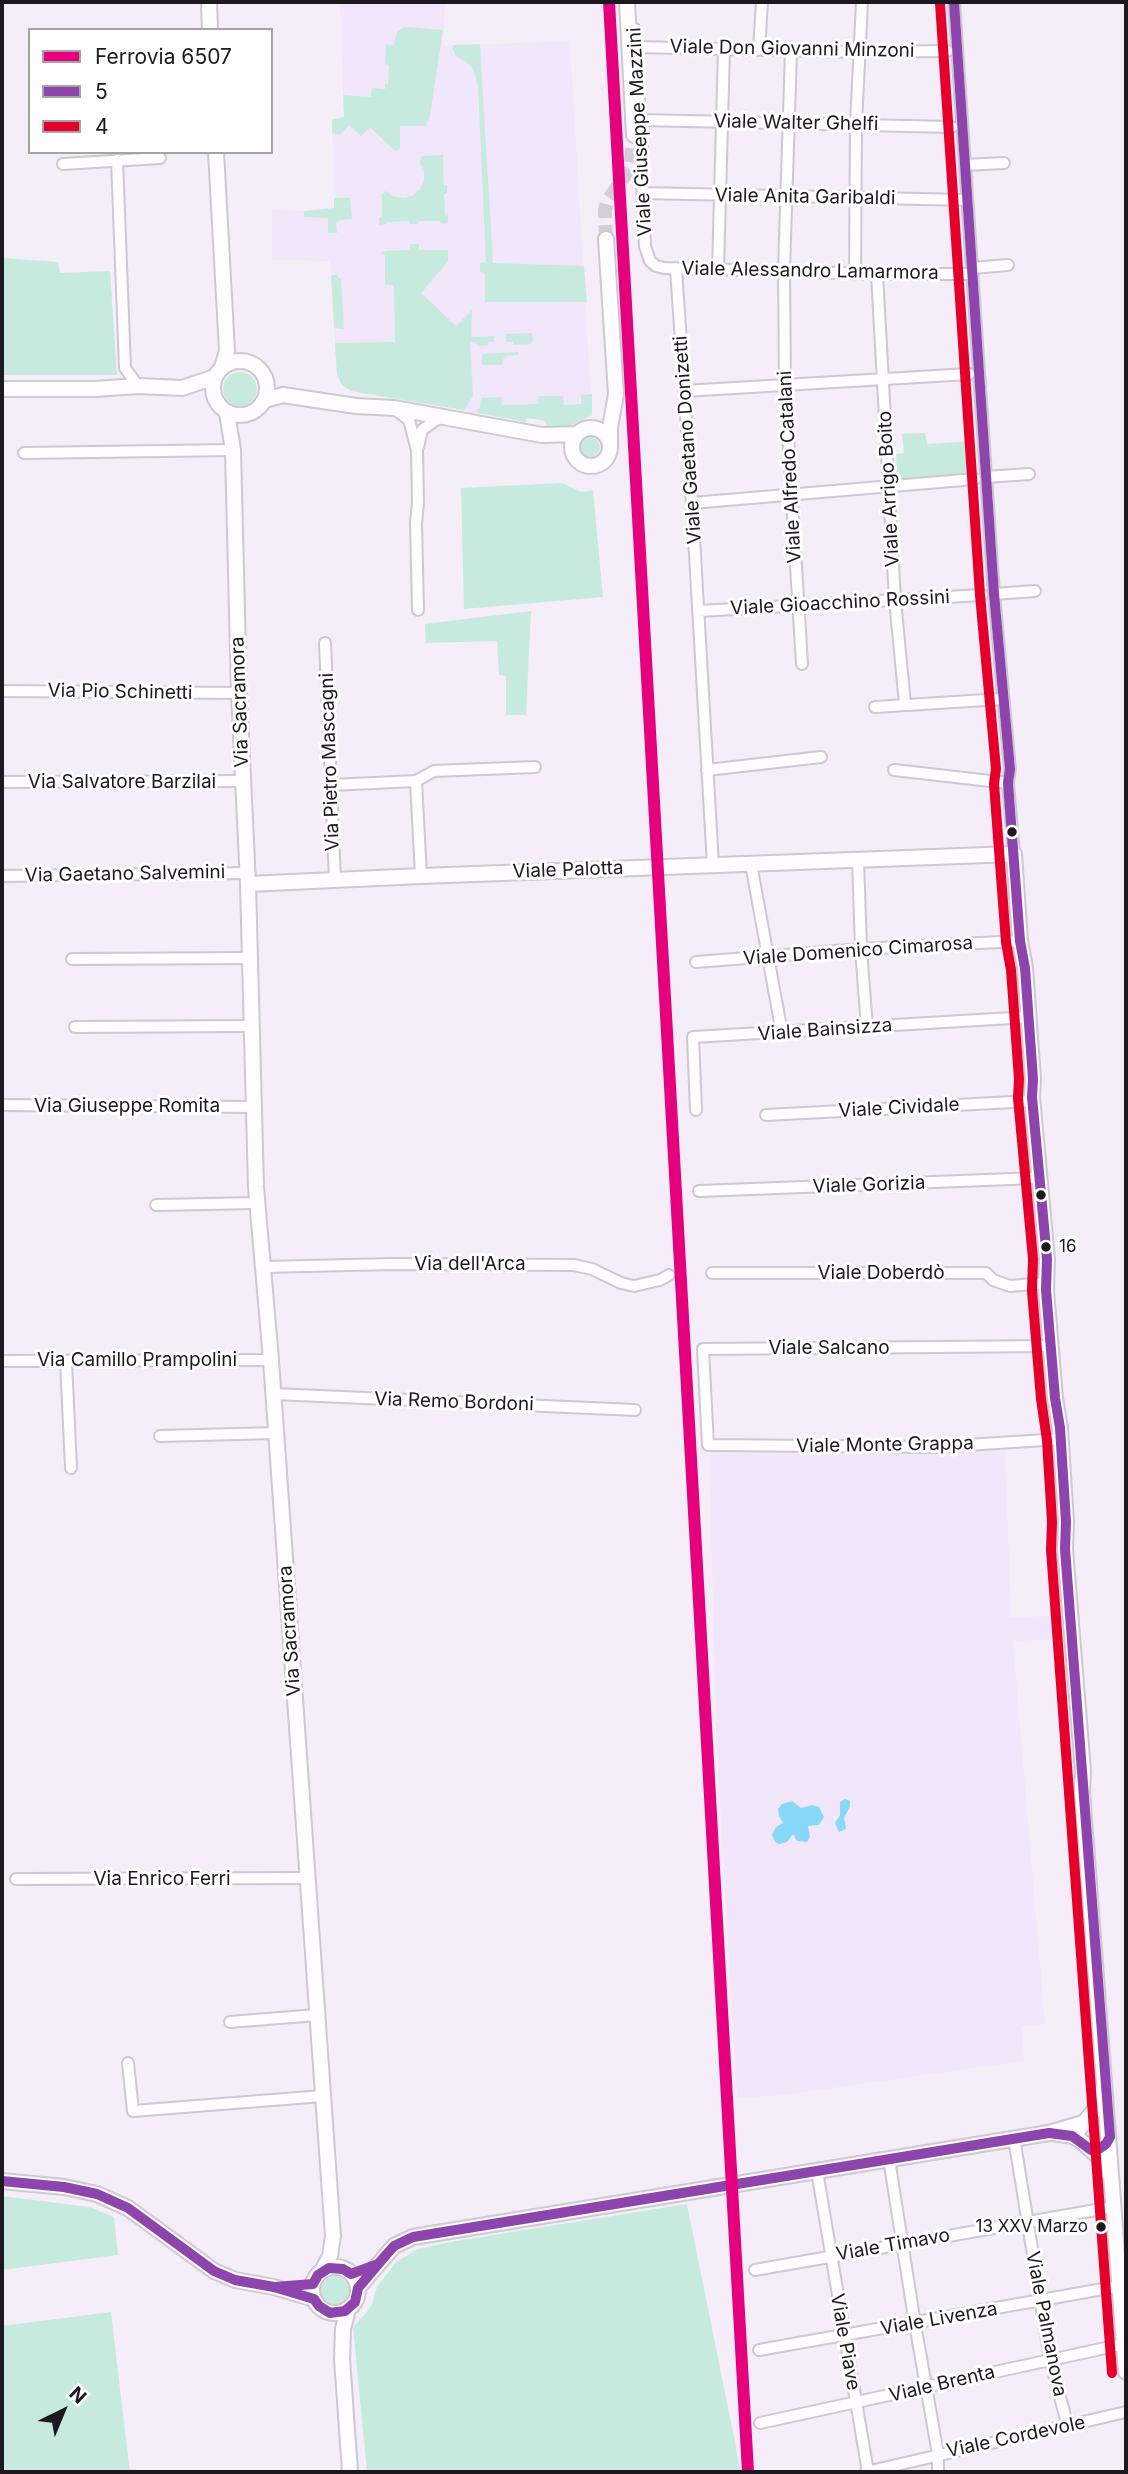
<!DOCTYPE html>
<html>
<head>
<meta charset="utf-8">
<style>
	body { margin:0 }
	#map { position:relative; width:1128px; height:2474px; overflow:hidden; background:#f5eef9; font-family:Inter,sans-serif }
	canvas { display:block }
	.frame { position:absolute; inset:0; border:4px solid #1d181f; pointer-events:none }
	.legend { position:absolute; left:28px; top:28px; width:245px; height:126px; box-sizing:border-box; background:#fff; border:2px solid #a5a3a5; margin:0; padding:9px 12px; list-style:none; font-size:21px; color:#1d181f }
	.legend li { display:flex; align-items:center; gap:14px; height:35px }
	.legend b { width:35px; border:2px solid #a5a3a5 }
	.north { position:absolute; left:28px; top:2376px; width:70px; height:70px; -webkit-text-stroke:5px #fff; paint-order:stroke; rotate:43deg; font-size:19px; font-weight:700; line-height:28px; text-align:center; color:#1d181f }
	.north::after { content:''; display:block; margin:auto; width:24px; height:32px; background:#1d181f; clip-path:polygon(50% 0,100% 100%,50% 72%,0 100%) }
</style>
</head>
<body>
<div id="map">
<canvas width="1128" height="2474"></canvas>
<div class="frame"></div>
<ul class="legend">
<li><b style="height:9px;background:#e5007d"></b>Ferrovia 6507</li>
<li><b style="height:9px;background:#8e44ad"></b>5</li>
<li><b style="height:9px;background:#e4002b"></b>4</li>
</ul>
<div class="north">N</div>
</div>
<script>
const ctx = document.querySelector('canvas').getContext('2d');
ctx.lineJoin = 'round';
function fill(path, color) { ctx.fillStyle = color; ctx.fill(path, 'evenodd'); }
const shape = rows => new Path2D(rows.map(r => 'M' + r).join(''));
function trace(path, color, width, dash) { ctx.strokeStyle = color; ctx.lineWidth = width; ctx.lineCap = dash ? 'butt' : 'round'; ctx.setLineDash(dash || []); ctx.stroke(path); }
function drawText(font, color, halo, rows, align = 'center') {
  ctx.font = font + ' Inter,sans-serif'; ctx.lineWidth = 6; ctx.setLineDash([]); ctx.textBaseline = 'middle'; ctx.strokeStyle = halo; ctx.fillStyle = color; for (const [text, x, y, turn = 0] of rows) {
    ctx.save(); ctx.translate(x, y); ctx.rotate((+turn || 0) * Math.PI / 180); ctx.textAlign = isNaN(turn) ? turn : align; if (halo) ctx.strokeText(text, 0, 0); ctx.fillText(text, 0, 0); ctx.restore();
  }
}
const built = shape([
	[340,2,445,2,443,46,570,41,592,415,575,424,557,427,546,425,546,421,527,418,525,422,351,391,342,385,337,375,330,261,272,260,272,210,304,211,334,208,332,120,344,117],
	[1005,1451,1011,1617,1063,1616,1064,1639,1013,1641,1045,2024,1022,2026,1024,2061,784,2095,737,2098,717,1752,709,1454]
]);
const green = shape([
	[405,27,443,30,429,121,427,121,426,126,400,126,400,148,396,152,370,127,361,136,349,125,340,135,332,133,332,120,344,117,343,95,371,97,372,88,385,89,385,84,388,84,389,65,385,64,386,44,394,45,397,32],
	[480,44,493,263,584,266,587,302,485,302,485,273,480,272,480,263,486,262,478,86,473,69,467,62,456,56,452,47,454,45],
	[443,155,444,185,447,185,447,193,444,194,445,215,448,216,448,223,441,224,440,221,419,221,418,224,409,224,409,221,387,222,387,224,379,225,379,218,382,217,382,194,386,191,392,196,404,198,412,196,420,189,424,181,424,170,419,162,422,156],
	[334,198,350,198,352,219,340,220,336,222,337,233,328,233,328,218,304,217,304,211,334,208],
	[410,244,419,244,419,250,448,250,448,261,421,293,456,326,472,310,471,337,494,336,494,342,488,342,488,345,482,346,470,341,473,396,464,410,351,391,342,385,337,375,335,343,395,342,394,285,385,285,385,255,381,254,381,251,410,250],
	[2,258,58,262,60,273,110,271,117,375,2,375],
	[331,275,338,275,338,278,341,278,344,329,334,328],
	[532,333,533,341,530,344,513,345,513,342,506,342,506,334],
	[518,352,518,355,506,356,503,359,502,365,482,365,482,354],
	'223 389a17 17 0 1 1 34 0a17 17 0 1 1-34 0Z',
	[592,394,592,415,567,427,546,425,546,421,527,418,525,422,475,412,480,408,481,398,501,397,502,405,538,404,539,396,563,396,564,405,581,404,581,395],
	[925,433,927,444,973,441,975,472,897,479,896,454,904,453,902,434],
	'580 447a10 10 0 1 1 20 0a10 10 0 1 1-20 0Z',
	[562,483,582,492,593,490,603,597,464,609,461,488],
	[531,611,526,715,506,715,506,676,499,675,497,641,426,643,425,624],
	[2,2196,90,2207,114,2217,118,2255,2,2270],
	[687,2204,741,2472,367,2472,353,2327,366,2313,372,2304,377,2287,396,2262,418,2249,450,2242],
	'320 2291a15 15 0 1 1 30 0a15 15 0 1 1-30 0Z',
	[111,2312,129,2465,130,2470,134,2469,137,2472,2,2472,2,2326]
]);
const water = shape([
	[845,1799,850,1801,850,1806,844,1818,846,1829,839,1832,835,1823,840,1815,840,1802],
	[792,1801,801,1808,812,1805,819,1807,824,1817,819,1825,808,1826,810,1837,807,1842,797,1841,793,1834,787,1842,779,1844,775,1842,772,1835,776,1827,783,1823,779,1816,778,1809,782,1804]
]);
const tertiaryTunnel = shape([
	[606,239,605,210,607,202,630,168,634,135]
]);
const minor = shape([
	[954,2,994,594,1010,769,1008,783,1014,854],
	[635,29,642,149,641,160,645,246,650,261,656,266,664,268,877,274,972,274],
	[636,47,858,52,947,51],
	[759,50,762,2],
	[791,51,784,270,785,385,802,664],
	[641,120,952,127],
	[117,160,125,368,138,386],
	[63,164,160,158],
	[965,165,1004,163],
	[643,193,967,200],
	[972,268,1008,265],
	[676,269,692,503,713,865],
	[718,270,724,49],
	[855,274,856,124,862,2],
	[877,274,895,600,905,704],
	[684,391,969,374],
	[396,410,409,420,417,450,418,503,416,523,418,610],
	[418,447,422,430,440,417],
	[24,453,233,450],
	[986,477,1029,474],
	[692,503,975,479],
	[994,594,1035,591],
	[699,611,982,595],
	[325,643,335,880],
	[2,691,239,693],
	[875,707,1002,699],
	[707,770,821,757],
	[894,770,1008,783],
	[416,781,421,876],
	[2,782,242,781],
	[331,785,416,781,434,771,535,767],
	[858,860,861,949,867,1028],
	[751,864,782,1033],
	[2,876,247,873],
	[72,959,249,958],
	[696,962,861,949,1020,941],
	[75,1027,252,1026],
	[2,1105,252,1107],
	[696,1110,693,1037,1029,1017],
	[766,1115,1032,1101],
	[699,1191,1038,1178],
	[156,1205,257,1203],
	[264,1267,392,1264,574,1265,592,1269,621,1283,634,1286,660,1280,669,1275],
	[712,1273,986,1273,993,1280,1010,1286,1045,1283],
	[1051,1346,703,1349,708,1445,934,1447,1061,1439],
	[2,1361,271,1360],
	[66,1361,71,1468],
	[274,1394,635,1410],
	[160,1436,276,1433],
	[16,1879,307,1878],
	[230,2022,317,2015],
	[128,2063,133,2111,323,2096],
	[1014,2138,1050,2359,1068,2427],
	[889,2159,915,2324,938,2454,938,2472],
	[817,2171,868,2472],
	[755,2270,1113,2207],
	[759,2350,1120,2286],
	[760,2423,1124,2344],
	[866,2472,1126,2412]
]);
const tertiary = shape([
	[209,2,210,30],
	[627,2,634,135],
	[216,152,227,351,222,367],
	[606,239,616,394,610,428,610,445],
	'213 388a27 27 0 1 1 54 0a27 27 0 1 1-54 0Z',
	[2,389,95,389,138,386,182,388,215,377],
	[265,400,283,395,356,406,394,408,542,435,577,434],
	[227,413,233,450,239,693,248,884,256,1187,271,1360,333,2236,330,2256,322,2271],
	'572 447a19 19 0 1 1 38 0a19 19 0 1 1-38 0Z',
	[248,884,421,876,1014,854,1020,941,1025,968,1033,1079,1032,1097,1047,1259,1046,1290,1055,1398,1060,1428,1066,1522,1065,1549,1083,1771,1082,1792,1126,2372],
	[1079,2129,1097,2107,1102,2090],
	[1054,2133,1072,2136,1080,2140,1100,2158,1110,2176],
	[2,2181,64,2187,97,2194,128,2208,214,2271,235,2280,274,2287,314,2299],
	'312 2290a23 23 0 1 1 46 0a23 23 0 1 1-46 0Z',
	[358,2288,394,2246,413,2237,1049,2133,1083,2123],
	[348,2309,343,2329,342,2359,350,2472]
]);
const bus1 = shape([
	[2,2181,64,2187,97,2194,128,2208,214,2271,235,2280,274,2287,313,2284,318,2275,329,2268,343,2269,351,2274,378,2264,394,2246,413,2237,1049,2133,1072,2136,1091,2150,1099,2149,1106,2144,1110,2137,1065,1549,1066,1522,1060,1428,1055,1398,1046,1290,1047,1259,1032,1097,1033,1079,1025,968,1020,941,1008,783,1010,769,994,594,954,2],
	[274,2287,314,2299,319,2306,330,2313,345,2311,355,2302,358,2288,386,2255]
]);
const bus2 = shape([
	[940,3,980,595,996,769,994,784,1006,942,1011,970,1019,1079,1018,1098,1033,1259,1032,1291,1041,1399,1047,1440,1052,1522,1051,1550,1112,2373]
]);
const rail1 = shape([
	[609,2,748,2472]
]);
const markers = [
	[1012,832,6,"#1d181f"],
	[1041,1195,6,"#1d181f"],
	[1046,1247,6,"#1d181f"],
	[1101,2227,6,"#1d181f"]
];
const busNames = [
	["16",1059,1247],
	["13 XXV Marzo",1088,2227,"right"]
];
const streetNames = [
	["Viale Don Giovanni Minzoni",792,49,1],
	["Viale Walter Ghelfi",796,123,1],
	["Viale Giuseppe Mazzini",640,132,-93],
	["Viale Anita Garibaldi",805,197,1],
	["Viale Alessandro Lamarmora",810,271,1],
	["Viale Gaetano Donizetti",688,440,-94],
	["Viale Alfredo Catalani",790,467,-93],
	["Viale Arrigo Boito",889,489,-93],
	["Viale Gioacchino Rossini",840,603,-3],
	["Via Pio Schinetti",120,692,1],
	["Via Sacramora",240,702,-92],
	["Via Pietro Mascagni",330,762,-92],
	["Via Salvatore Barzilai",122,782],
	["Viale Palotta",568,870,-2],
	["Via Gaetano Salvemini",125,874,-1],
	["Viale Domenico Cimarosa",858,951,-4],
	["Viale Bainsizza",825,1030,-4],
	["Via Giuseppe Romita",127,1106],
	["Viale Cividale",899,1108,-3],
	["Viale Gorizia",869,1185,-2],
	["Via dell'Arca",470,1264],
	["Viale Doberdò",881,1273],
	["Viale Salcano",829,1348],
	["Via Camillo Prampolini",137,1360],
	["Via Remo Bordoni",454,1402,2],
	["Viale Monte Grappa",885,1445,-1],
	["Via Sacramora",290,1631,-94],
	["Via Enrico Ferri",162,1879],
	["Viale Timavo",893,2245,-10],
	["Viale Livenza",939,2319,-10],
	["Viale Palmanova",1046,2324,79],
	["Viale Piave",845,2342,80],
	["Viale Brenta",942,2384,-13],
	["Viale Cordevole",1016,2437,-12]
];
fill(built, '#f2e6fa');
fill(green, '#c7eade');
fill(water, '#88d8f7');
trace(tertiaryTunnel, '#d5ced8', 14, [14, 7]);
trace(minor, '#cdc8d1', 14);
trace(tertiary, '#cdc8d1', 18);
trace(minor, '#fefcfe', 10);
trace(tertiary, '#fefcfe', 14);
trace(bus1, '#8e44ad', 10);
trace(bus2, '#e4002b', 10);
trace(rail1, '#e5007d', 12);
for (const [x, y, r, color] of markers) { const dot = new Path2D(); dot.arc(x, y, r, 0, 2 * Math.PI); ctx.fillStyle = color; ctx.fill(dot); trace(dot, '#fff', 2.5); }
drawText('17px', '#1d181f', '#fff', busNames, 'left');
drawText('19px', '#1d181f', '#fff', streetNames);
</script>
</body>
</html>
